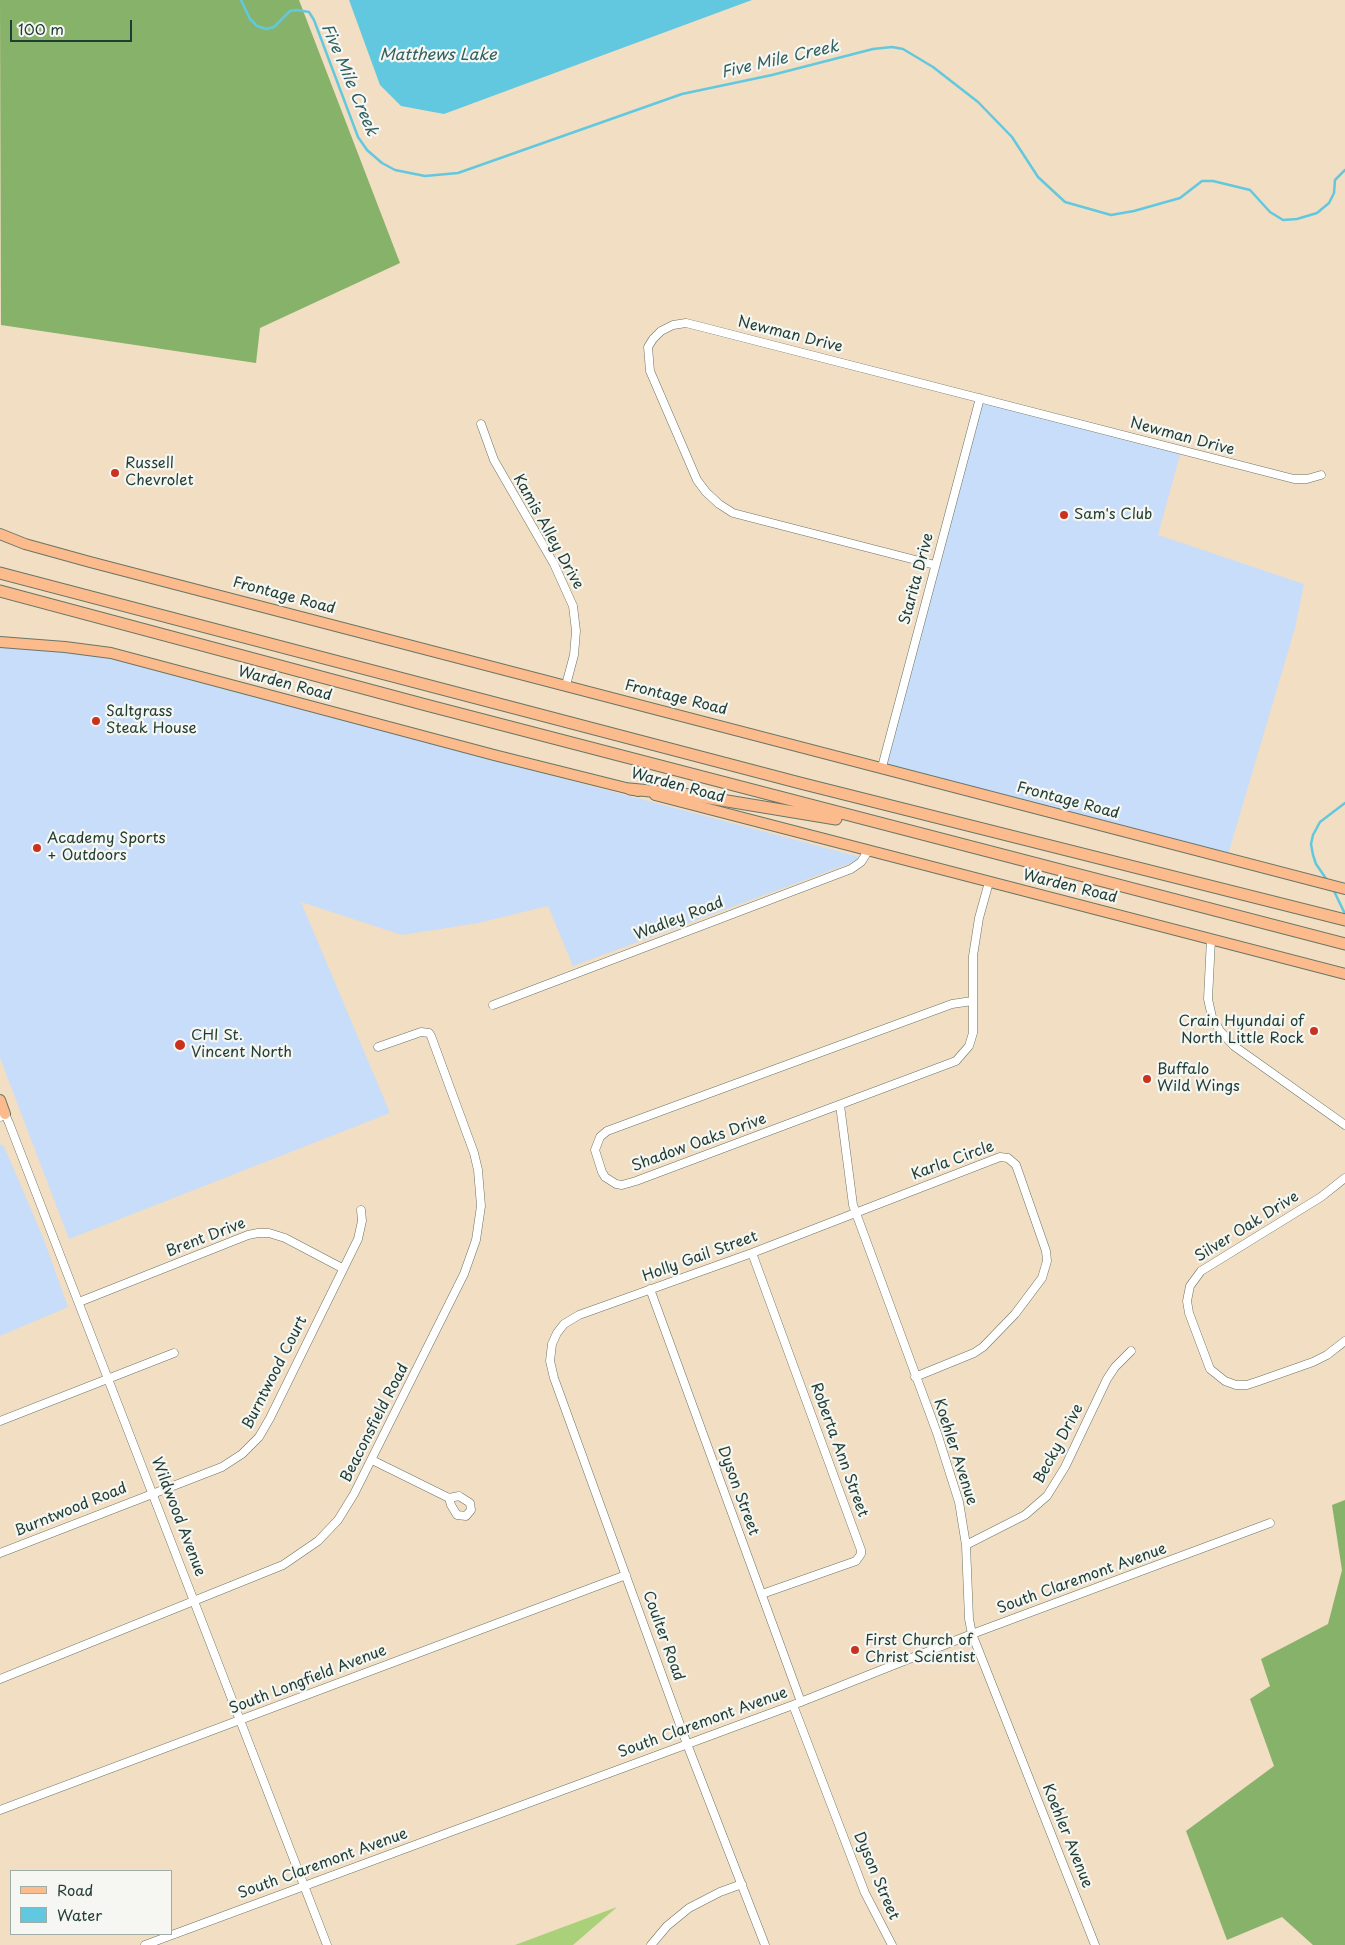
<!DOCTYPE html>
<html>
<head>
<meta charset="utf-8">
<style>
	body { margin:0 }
	#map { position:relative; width:1345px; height:1945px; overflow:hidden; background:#f2dec2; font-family:"Playpen Sans",sans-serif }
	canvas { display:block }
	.legend { position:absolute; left:10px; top:1870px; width:162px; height:65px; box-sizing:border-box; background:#f6f6f2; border:1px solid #a0aca6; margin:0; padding:6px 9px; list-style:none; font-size:15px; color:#1f3d34 }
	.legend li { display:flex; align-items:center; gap:10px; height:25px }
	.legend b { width:25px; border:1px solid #a0aca6 }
	.scale { position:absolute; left:10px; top:20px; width:122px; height:22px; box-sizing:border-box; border:2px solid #1f3d34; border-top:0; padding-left:6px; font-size:15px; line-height:18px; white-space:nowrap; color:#1f3d34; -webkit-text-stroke:4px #f6f6f2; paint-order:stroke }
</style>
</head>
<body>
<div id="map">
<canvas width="1345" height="1945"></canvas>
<ul class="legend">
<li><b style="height:6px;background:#fbbb8d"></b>Road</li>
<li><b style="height:14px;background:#62c8e0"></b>Water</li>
</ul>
<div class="scale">100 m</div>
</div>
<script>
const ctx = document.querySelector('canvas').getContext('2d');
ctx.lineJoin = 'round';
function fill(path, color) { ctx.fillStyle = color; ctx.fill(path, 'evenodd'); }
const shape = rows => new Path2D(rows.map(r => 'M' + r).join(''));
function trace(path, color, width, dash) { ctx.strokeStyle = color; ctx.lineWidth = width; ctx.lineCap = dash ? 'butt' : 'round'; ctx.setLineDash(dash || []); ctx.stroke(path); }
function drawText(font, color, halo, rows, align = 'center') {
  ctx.font = font + ' "Playpen Sans",sans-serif'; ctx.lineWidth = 4.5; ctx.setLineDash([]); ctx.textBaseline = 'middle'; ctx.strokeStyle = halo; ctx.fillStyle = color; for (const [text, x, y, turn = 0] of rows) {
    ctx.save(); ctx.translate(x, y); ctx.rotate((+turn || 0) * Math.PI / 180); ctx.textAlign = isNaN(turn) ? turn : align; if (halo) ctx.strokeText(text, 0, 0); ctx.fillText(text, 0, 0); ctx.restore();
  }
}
const built = shape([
	[980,398,1181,451,1158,535,1304,584,1295,628,1227,858,882,767],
	[0,641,65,647,864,858,573,966,548,906,478,923,402,935,301,902,390,1113,69,1239,0,1058],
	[0,1144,4,1146,44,1240,68,1307,0,1336]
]);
const green = shape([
	[617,1907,573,1945,515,1945]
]);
const forest = shape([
	[0,0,299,0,400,263,260,328,256,363,1,325],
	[1345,1500,1345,1945,1313,1945,1282,1917,1227,1940,1186,1831,1274,1766,1250,1699,1270,1686,1261,1659,1328,1624,1342,1570,1332,1505]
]);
const water = shape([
	[349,0,752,0,444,114,401,106,380,85]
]);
const stream = shape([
	[241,0,250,19,257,26,266,29,274,27,290,11,297,10,309,12,314,20,358,137,367,150,382,163,395,170,425,176,458,173,682,94,772,75,873,49,892,47,903,49,933,67,978,102,1012,137,1038,177,1065,202,1111,215,1134,211,1180,198,1202,181,1213,181,1250,190,1270,212,1283,220,1297,219,1317,213,1329,203,1334,193,1335,180,1345,170],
	[1327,880,1316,864,1313,855,1311,844,1313,835,1320,822,1345,803],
	[1333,889,1345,914]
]);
const minor = shape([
	[481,424,494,460,554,564,573,606,576,631,574,655,566,685],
	[935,565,733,513,719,504,706,492,697,480,650,371,648,347,653,339,661,331,673,325,686,323,702,327,1294,479,1307,479,1321,475],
	[882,767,980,398],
	[1211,939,1208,999,1212,1017,1220,1031,1234,1046,1345,1125],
	[972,1001,952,1004,607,1131,600,1137,595,1150,602,1172,605,1177,616,1184,622,1185,636,1181,956,1061,969,1046,973,1033,973,956,979,918,989,882],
	[493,1005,851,869,861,862,868,851],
	[840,1105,853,1205,937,1433,959,1502,966,1545,969,1619,972,1634,1095,1945],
	[0,1117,5,1114,9,1123,327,1945],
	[1345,1178,1321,1197,1201,1271,1190,1286,1187,1301,1189,1313,1210,1369,1225,1381,1236,1385,1247,1385,1259,1381,1313,1362,1327,1355,1345,1341],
	[752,1253,861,1550,861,1554,856,1561,762,1594],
	[650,1289,801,1702],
	[79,1302,248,1235,258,1233,269,1233,285,1238,342,1268],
	[0,1421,174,1353],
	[372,1460,449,1498],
	[459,1496,470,1503,471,1510,466,1516,457,1515,451,1505,449,1498,459,1496],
	[966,1545,1025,1515,1047,1496,1065,1467,1107,1379,1115,1367,1131,1351],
	[0,1553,222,1467,242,1454,259,1437,270,1418,358,1239,362,1221,361,1210],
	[0,1679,283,1565,318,1541,338,1520,354,1494,464,1274,476,1240,481,1206,478,1170,474,1153,431,1036,429,1033,421,1032,378,1047],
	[793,1705,865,1893,892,1945],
	[0,1810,626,1575],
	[145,1945,793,1705,972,1634,1270,1523],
	[651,1945,667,1926,689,1908,720,1892,742,1884],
	[765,1945,687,1744,554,1378,550,1361,552,1344,557,1333,564,1324,579,1315,752,1253,1000,1157,1008,1158,1016,1165,1046,1251,1047,1261,1042,1278,1015,1314,983,1347,974,1353,915,1377]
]);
const major = shape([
	[0,534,25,544,90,562,1345,889],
	[0,642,65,647,111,653,494,755,638,791],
	[655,795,1345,974],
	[0,1100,5,1114]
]);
const highway = shape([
	[0,573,800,783,1345,920],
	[0,591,426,705,1345,944],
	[630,789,691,795,836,819]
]);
const markers = [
	[115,473,5,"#c8321e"],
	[1064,515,5,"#c8321e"],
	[96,721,5,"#c8321e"],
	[37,848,5,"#c8321e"],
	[1314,1031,5,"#c8321e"],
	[180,1045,6,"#c8321e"],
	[1147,1079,5,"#c8321e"],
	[855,1650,5,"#c8321e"]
];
const streetNames = [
	["Newman Drive",790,335,14],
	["Newman Drive",1182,437,15],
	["Kamis Alley Drive",548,532,61],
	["Starita Drive",917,579,-75],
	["Frontage Road",284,596,15],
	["Warden Road",285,684,15],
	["Frontage Road",676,698,14],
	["Warden Road",678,786,15],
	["Frontage Road",1068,801,15],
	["Warden Road",1070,887,14],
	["Wadley Road",679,919,-21],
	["Shadow Oaks Drive",699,1143,-20],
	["Karla Circle",953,1161,-20],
	["Silver Oak Drive",1247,1227,-32],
	["Brent Drive",206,1238,-21],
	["Holly Gail Street",700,1257,-20],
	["Burntwood Court",275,1373,-63],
	["Beaconsfield Road",375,1423,-63],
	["Becky Drive",1059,1444,-62],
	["Roberta Ann Street",839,1450,70],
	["Koehler Avenue",955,1452,72],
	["Dyson Street",738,1491,70],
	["Burntwood Road",71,1510,-22],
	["Wildwood Avenue",178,1517,69],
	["South Claremont Avenue",1082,1579,-20],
	["Coulter Road",663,1636,70],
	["South Longfield Avenue",308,1680,-21],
	["South Claremont Avenue",703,1723,-20],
	["Koehler Avenue",1067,1836,68],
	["South Claremont Avenue",323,1864,-20],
	["Dyson Street",876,1876,67]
];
const poiNames = [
	["Russell",125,464],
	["Chevrolet",125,481],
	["Sam's Club",1074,515],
	["Saltgrass",106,712],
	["Steak House",106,729],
	["Academy Sports",47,839],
	["+ Outdoors",47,856],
	["Crain Hyundai of",1304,1022,"right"],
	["North Little Rock",1304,1039,"right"],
	["CHI St.",191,1036],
	["Vincent North",191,1053],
	["Buffalo",1157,1070],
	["Wild Wings",1157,1087],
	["First Church of",865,1641],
	["Christ Scientist",865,1658]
];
const waterNames = [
	["Matthews Lake",438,56],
	["Five Mile Creek",780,60,-13],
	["Five Mile Creek",349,80,67]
];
fill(built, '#c7ddf9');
fill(green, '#aad07a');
fill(forest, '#87b26a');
fill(water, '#62c8e0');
trace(stream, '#62c8e0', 2.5);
trace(minor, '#697566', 9);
trace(major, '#697566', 12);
trace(highway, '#697566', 13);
trace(minor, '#fff', 8);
trace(major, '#fbbb8d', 10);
trace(highway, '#fbbb8d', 11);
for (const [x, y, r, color] of markers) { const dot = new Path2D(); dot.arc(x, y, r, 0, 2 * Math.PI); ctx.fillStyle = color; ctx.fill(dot); trace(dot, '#f6f6f2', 2); }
drawText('15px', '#1f3d34', '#f6f6f2', streetNames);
drawText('15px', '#1f3d34', '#f6f6f2', poiNames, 'left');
drawText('italic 16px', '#30605f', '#f6f6f2', waterNames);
</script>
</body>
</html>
